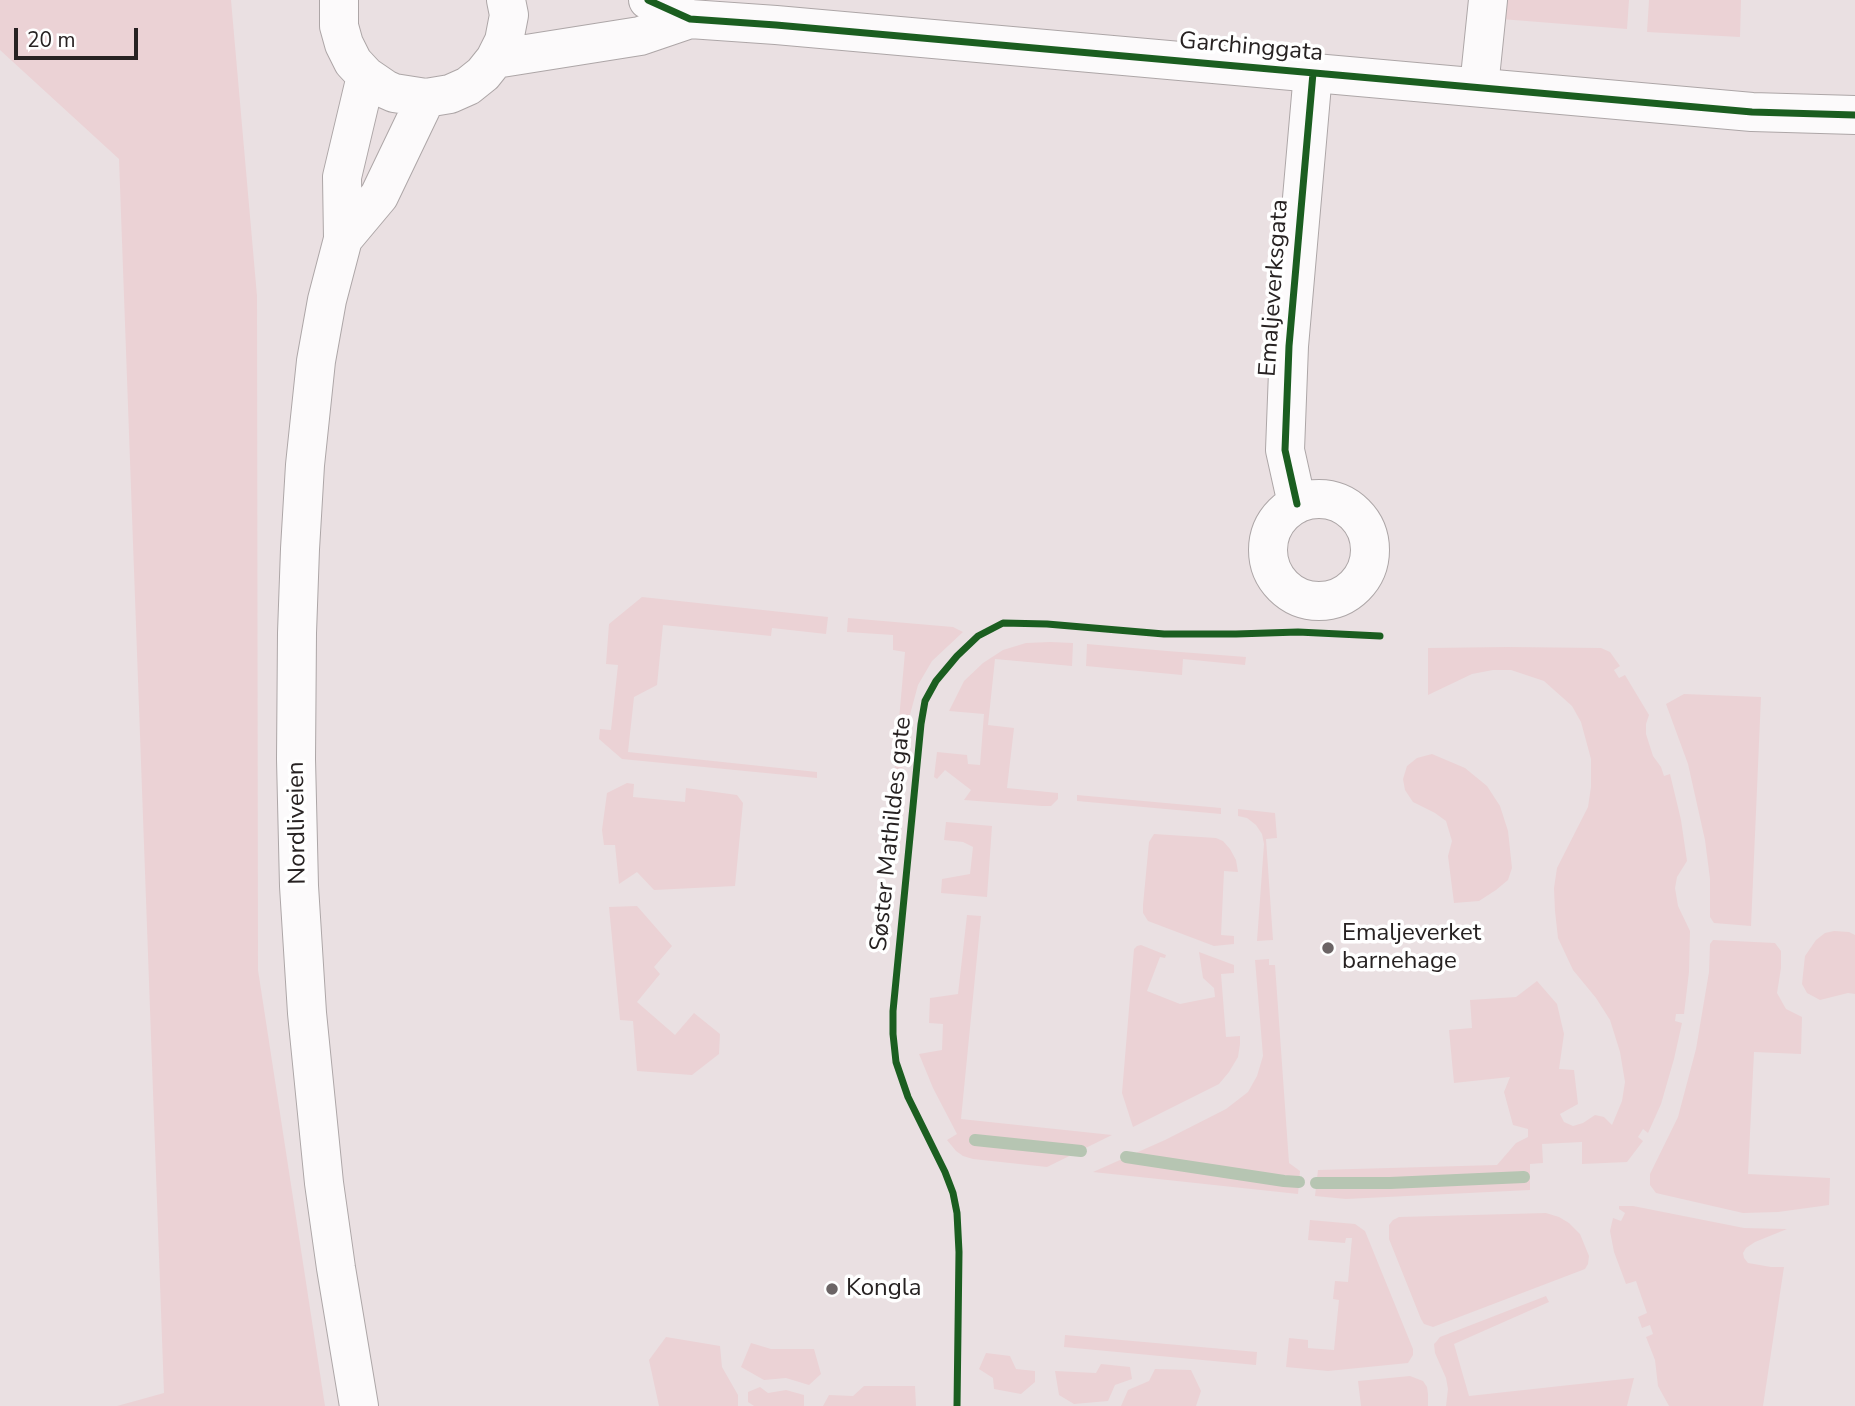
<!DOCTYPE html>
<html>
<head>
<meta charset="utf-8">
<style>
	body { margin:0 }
	#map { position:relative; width:1855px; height:1406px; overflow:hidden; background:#eae0e2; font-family:"Nunito Sans",sans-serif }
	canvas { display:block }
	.scale { position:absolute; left:14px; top:28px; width:124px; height:32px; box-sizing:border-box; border:4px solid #272222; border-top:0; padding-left:9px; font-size:21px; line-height:24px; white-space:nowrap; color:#272222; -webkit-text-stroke:5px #fff; paint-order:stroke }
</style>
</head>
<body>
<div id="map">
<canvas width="1855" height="1406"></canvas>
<div class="scale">20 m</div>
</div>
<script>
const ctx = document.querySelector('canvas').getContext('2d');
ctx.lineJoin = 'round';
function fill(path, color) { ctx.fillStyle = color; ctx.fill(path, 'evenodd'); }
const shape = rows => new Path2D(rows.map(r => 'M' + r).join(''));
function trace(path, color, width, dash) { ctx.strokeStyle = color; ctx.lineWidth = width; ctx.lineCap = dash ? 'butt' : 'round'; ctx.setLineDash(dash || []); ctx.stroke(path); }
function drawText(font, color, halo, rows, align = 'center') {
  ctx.font = font + ' "Nunito Sans",sans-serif'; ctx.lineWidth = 7; ctx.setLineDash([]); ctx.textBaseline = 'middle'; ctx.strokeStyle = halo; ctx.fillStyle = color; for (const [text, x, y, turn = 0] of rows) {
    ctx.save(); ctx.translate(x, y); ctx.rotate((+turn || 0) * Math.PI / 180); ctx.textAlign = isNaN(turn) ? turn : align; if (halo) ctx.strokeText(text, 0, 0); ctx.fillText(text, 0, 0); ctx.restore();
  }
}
const green = shape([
	[0,0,231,0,257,296,258,970,325,1406,117,1406,164,1393,119,159,0,50],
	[1502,0,1629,0,1627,29,1501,19],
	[1649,0,1741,0,1740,37,1647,32],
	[642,597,828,617,826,634,772,628,771,636,663,625,657,685,634,697,628,752,817,772,817,778,622,759,599,739,600,729,611,730,618,665,606,664,609,624],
	[848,618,953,627,963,632,932,661,918,685,908,722,902,772,894,776,905,652,893,650,893,635,847,632],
	[1050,642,1073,643,1072,666,995,659,988,725,1014,728,1007,788,1058,793,1058,799,1051,806,1042,806,964,800,971,790,945,770,937,779,934,777,937,752,967,755,968,764,980,765,984,714,949,711,964,681,983,663,1003,650,1026,643],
	[1087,644,1167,651,1246,657,1245,665,1183,659,1182,675,1086,666],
	[1508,647,1601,648,1610,652,1620,666,1614,670,1619,678,1625,675,1649,715,1646,724,1646,734,1653,756,1661,767,1664,776,1670,774,1681,820,1687,861,1677,877,1675,888,1678,906,1690,931,1689,972,1684,1014,1676,1014,1675,1021,1682,1023,1674,1059,1661,1104,1648,1133,1643,1129,1638,1137,1643,1141,1627,1162,1582,1164,1582,1142,1542,1144,1543,1163,1530,1164,1530,1190,1346,1199,1315,1196,1318,1170,1497,1165,1516,1143,1528,1137,1528,1129,1513,1125,1504,1092,1510,1077,1454,1083,1449,1030,1472,1028,1470,1000,1516,997,1537,981,1557,1004,1564,1034,1559,1069,1574,1070,1578,1104,1560,1114,1564,1122,1573,1126,1583,1123,1595,1115,1604,1117,1612,1125,1622,1101,1625,1082,1620,1052,1610,1020,1596,998,1573,970,1558,938,1555,911,1554,888,1557,868,1588,807,1591,787,1591,759,1581,722,1572,706,1544,681,1511,670,1493,670,1472,674,1428,695,1428,648],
	[1684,694,1761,697,1751,926,1714,923,1710,917,1710,879,1705,840,1688,764,1666,704],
	[1432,754,1465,768,1487,786,1500,806,1508,831,1512,868,1508,880,1496,890,1479,901,1454,903,1448,856,1452,841,1446,821,1435,813,1413,802,1405,790,1403,779,1407,766,1417,758],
	[627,783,634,784,633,797,685,802,686,788,737,795,743,803,735,886,654,890,637,872,619,884,615,845,604,845,602,830,607,793],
	[1077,795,1221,808,1221,814,1077,801],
	[1238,809,1275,813,1277,838,1266,839,1273,940,1257,941,1264,844,1262,834,1256,825,1247,818,1238,816],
	[946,822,992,826,987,897,941,893,942,879,970,874,973,847,963,842,944,840],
	[1154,834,1216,838,1223,841,1230,849,1236,860,1238,872,1224,871,1221,935,1234,936,1234,944,1214,946,1148,921,1143,913,1143,905,1149,842],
	[637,906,672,946,654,967,660,974,637,1002,675,1035,694,1013,720,1034,719,1054,692,1075,637,1071,633,1021,620,1020,609,907],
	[967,915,981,916,961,1119,1112,1135,1047,1167,973,1159,963,1156,956,1151,947,1140,957,1134,933,1088,919,1054,942,1050,943,1024,929,1023,930,998,958,994],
	[1834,931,1849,932,1855,935,1855,994,1848,993,1820,1000,1807,993,1802,984,1805,956,1816,940,1825,933],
	[1713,940,1775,943,1781,951,1781,968,1777,993,1786,1009,1802,1017,1801,1054,1754,1052,1748,1174,1830,1178,1829,1205,1778,1212,1743,1213,1656,1193,1650,1185,1650,1174,1678,1117,1696,1049,1709,972,1710,944],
	[1141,945,1166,955,1165,958,1160,957,1147,991,1180,1004,1215,997,1214,988,1203,978,1199,952,1234,965,1234,973,1221,974,1226,1037,1240,1036,1240,1044,1238,1057,1229,1072,1219,1084,1133,1127,1122,1093,1134,949,1137,946],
	[1269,959,1269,965,1275,965,1289,1163,1300,1171,1298,1194,1093,1172,1165,1140,1226,1109,1248,1092,1257,1076,1263,1056,1255,960],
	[1619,1206,1633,1206,1744,1228,1787,1229,1755,1242,1746,1248,1743,1253,1744,1258,1748,1263,1771,1267,1784,1267,1763,1406,1669,1406,1658,1386,1655,1360,1646,1337,1653,1334,1650,1325,1642,1328,1638,1317,1647,1313,1636,1281,1626,1284,1614,1252,1610,1231,1613,1218,1621,1221,1625,1213,1619,1209],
	[1546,1213,1559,1217,1569,1223,1580,1234,1589,1256,1588,1264,1585,1269,1433,1327,1424,1324,1421,1319,1389,1239,1389,1225,1393,1220,1399,1217],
	[1310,1220,1355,1224,1365,1231,1413,1349,1413,1355,1408,1363,1328,1371,1286,1367,1289,1338,1308,1340,1308,1348,1334,1350,1339,1300,1333,1299,1335,1281,1348,1282,1352,1238,1346,1238,1345,1243,1308,1240],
	[1546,1296,1549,1302,1454,1344,1469,1396,1634,1378,1627,1406,1446,1406,1448,1389,1446,1378,1435,1353,1434,1344,1436,1342,1440,1337],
	[1065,1335,1257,1352,1256,1365,1064,1347],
	[666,1337,720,1346,722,1367,738,1395,738,1406,659,1406,649,1360],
	[751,1343,771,1349,814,1349,821,1374,809,1385,786,1378,764,1380,741,1367],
	[986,1353,1010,1356,1016,1369,1035,1371,1035,1382,1021,1394,994,1389,993,1378,979,1369],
	[1101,1364,1130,1367,1132,1379,1115,1385,1108,1401,1074,1404,1059,1395,1055,1371,1096,1373],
	[1155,1369,1191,1370,1201,1391,1196,1406,1121,1406,1128,1390,1149,1381],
	[1410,1376,1423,1381,1427,1387,1428,1394,1428,1406,1361,1406,1358,1381],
	[864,1386,915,1386,916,1406,823,1406,829,1395,853,1396],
	[760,1387,768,1393,786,1390,804,1395,804,1406,754,1406,748,1402,748,1392]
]);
const stream = shape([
	[975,1140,1081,1151],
	[1126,1157,1284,1181,1299,1182],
	[1316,1183,1390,1183,1524,1177]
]);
const street = shape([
	[1479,87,1488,0],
	'1268 550a51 51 0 1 1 102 0a51 51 0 1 1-102 0Z',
	[1297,504,1285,450,1289,346,1313,73]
]);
const secondary = shape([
	[339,0,339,26,344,44,353,62,366,76,385,89,394,93,426,98,450,94,468,86,483,74,495,59,504,41,509,15,506,0],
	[648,0,690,19,776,25,1752,112,1855,115],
	[495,59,640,36,690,19],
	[343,239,379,196,426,98],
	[359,1406,336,1268,324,1183,307,1013,299,886,296,759,297,633,300,549,305,465,316,361,327,300,343,239,342,177,366,76]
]);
const cycleway = shape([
	[648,0,690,19,776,25,1752,112,1855,115],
	[1297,504,1285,450,1289,346,1313,73],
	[957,1406,959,1252,957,1213,953,1193,945,1172,908,1097,896,1062,893,1034,893,1011,921,724,925,701,936,681,957,656,978,636,1003,623,1047,624,1164,634,1236,634,1298,632,1380,636]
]);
const markers = [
	[1328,948,7,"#6b6465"],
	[832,1289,7,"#6b6465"]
];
const streetNames = [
	["Garchinggata",1251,48,5],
	["Emaljeverksgata",1275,288,-86],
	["Nordliveien",298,823,-91],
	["Søster Mathildes gate",892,834,-84]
];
const poiNames = [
	["Emaljeverket",1342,934],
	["barnehage",1342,962],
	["Kongla",846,1289]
];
fill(green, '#ebd2d5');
trace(stream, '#b6c5b2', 12);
trace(street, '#ada6a7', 40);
trace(secondary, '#ada6a7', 40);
trace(street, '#fcfafb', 38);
trace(secondary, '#fcfafb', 38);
trace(cycleway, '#1b5e20', 7);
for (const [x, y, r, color] of markers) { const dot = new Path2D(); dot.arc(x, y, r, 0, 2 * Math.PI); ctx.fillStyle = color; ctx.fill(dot); trace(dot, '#fff', 2.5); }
drawText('24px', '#272222', '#fff', streetNames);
drawText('24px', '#272222', '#fff', poiNames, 'left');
</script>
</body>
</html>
